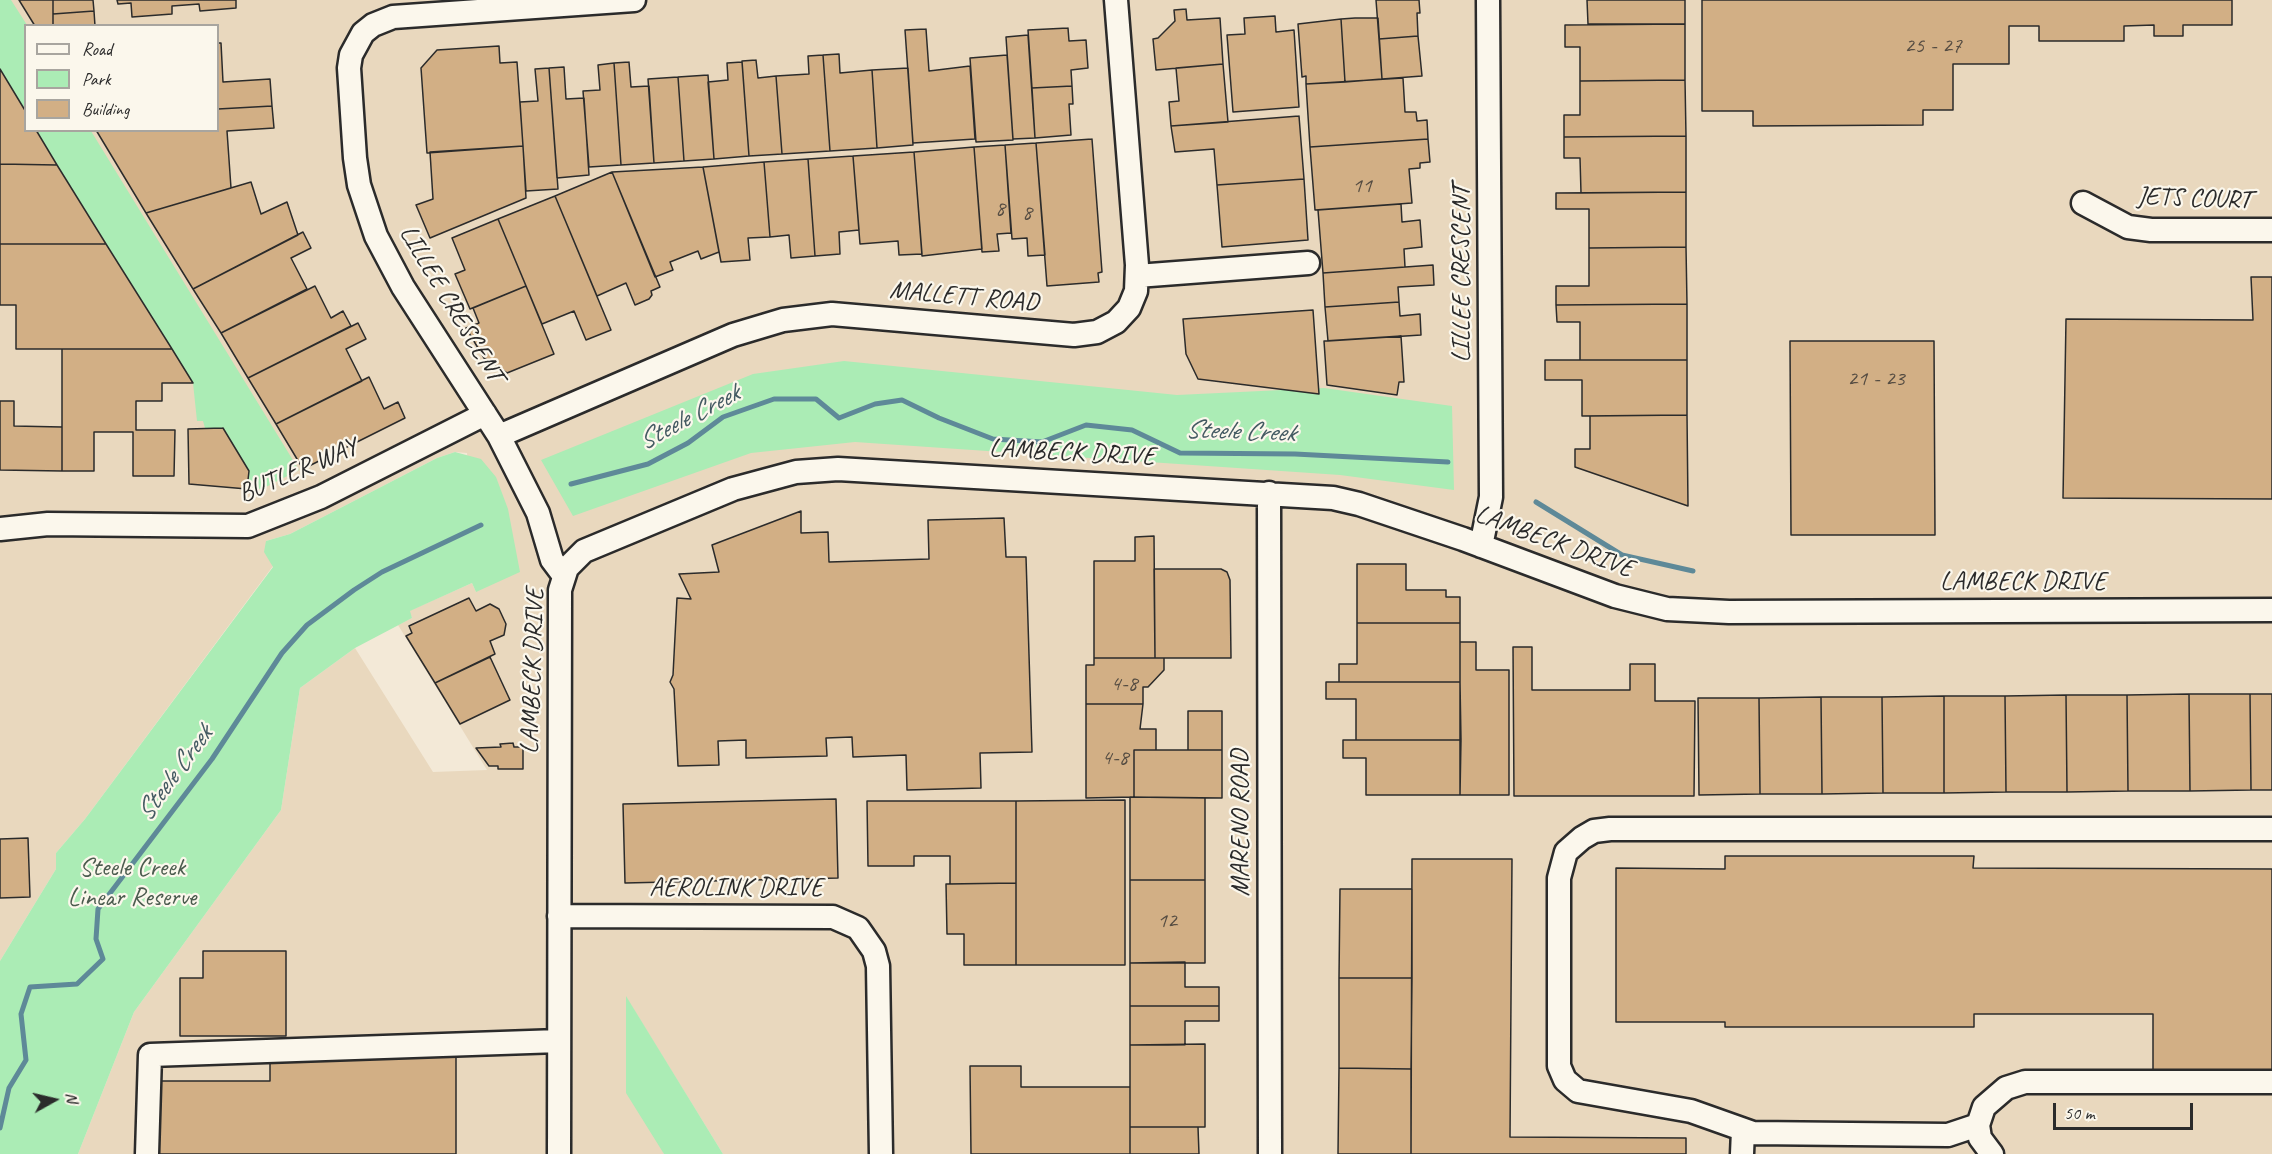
<!DOCTYPE html>
<html>
<head>
<meta charset="utf-8">
<style>
	body { margin:0 }
	#map { position:relative; width:2272px; height:1154px; overflow:hidden; background:#f3e9d7; font-family:Caveat,sans-serif }
	canvas { display:block }
	.legend { position:absolute; left:24px; top:24px; width:195px; height:108px; box-sizing:border-box; background:#fbf7ec; border:2px solid #a8a59f; margin:0; padding:8px 10px; list-style:none; font-size:18px; color:#2b2b2b }
	.legend li { display:flex; align-items:center; gap:12px; height:30px }
	.legend b { width:30px; border:2px solid #a8a59f }
	.north { position:absolute; left:24px; top:1070px; width:60px; height:60px; -webkit-text-stroke:4px #fbf7ec; paint-order:stroke; rotate:82deg; font-size:16px; font-weight:700; line-height:24px; text-align:center; color:#2b2b2b }
	.north::after { content:''; display:block; margin:auto; width:21px; height:27px; background:#2b2b2b; clip-path:polygon(50% 0,100% 100%,50% 72%,0 100%) }
	.scale { position:absolute; left:2053px; top:1103px; width:140px; height:27px; box-sizing:border-box; border:3px solid #2b2b2b; border-top:0; padding-left:8px; font-size:18px; line-height:21px; white-space:nowrap; color:#2b2b2b; -webkit-text-stroke:4px #fbf7ec; paint-order:stroke }
</style>
</head>
<body>
<div id="map">
<canvas width="2272" height="1154"></canvas>
<ul class="legend">
<li><b style="height:8px;background:#fbf7ec"></b>Road</li>
<li><b style="height:16px;background:#abecb5"></b>Park</li>
<li><b style="height:16px;background:#d2af85"></b>Building</li>
</ul>
<div class="north">N</div>
<div class="scale">50 m</div>
</div>
<script>
const ctx = document.querySelector('canvas').getContext('2d');
ctx.lineJoin = 'round';
function fill(path, color) { ctx.fillStyle = color; ctx.fill(path, 'evenodd'); }
const shape = rows => new Path2D(rows.map(r => 'M' + r).join(''));
function trace(path, color, width, dash) { ctx.strokeStyle = color; ctx.lineWidth = width; ctx.lineCap = dash ? 'butt' : 'round'; ctx.setLineDash(dash || []); ctx.stroke(path); }
function drawText(font, color, halo, rows, align = 'center') {
  ctx.font = font + ' Caveat,sans-serif'; ctx.lineWidth = 4.5; ctx.setLineDash([]); ctx.textBaseline = 'middle'; ctx.strokeStyle = halo; ctx.fillStyle = color; for (const [text, x, y, turn = 0] of rows) {
    ctx.save(); ctx.translate(x, y); ctx.rotate((+turn || 0) * Math.PI / 180); ctx.textAlign = isNaN(turn) ? turn : align; if (halo) ctx.strokeText(text, 0, 0); ctx.fillText(text, 0, 0); ctx.restore();
  }
}
const built = shape([
	[0,0,2272,0,2272,1154,723,1154,626,997,664,1154,78,1154,134,1012,281,810,300,688,355,648,433,772,487,770,398,625,412,618,409,611,472,583,476,592,467,453,455,452,437,458,290,534,266,541,273,566,85,819,56,853,56,869,0,961],
	[26,26,218,26,218,130,26,130]
]);
const green = shape([
	[0,0,11,0,27,25,25,112,0,69],
	[36,131,91,131,299,470,262,489,247,489,249,471,223,428,205,428,203,421,197,421,193,383],
	[844,361,1177,395,1324,388,1452,406,1454,490,1340,475,855,442,751,453,573,516,541,460,753,374],
	[455,452,481,459,496,477,508,509,520,572,476,592,472,583,410,611,412,618,355,648,300,688,281,810,134,1012,78,1154,0,1154,0,961,56,869,56,853,85,819,273,567,264,552,266,541,290,534,437,458],
	[626,996,723,1154,664,1154,626,1093]
]);
const stream = shape([
	[571,484,648,464,688,443,723,417,774,399,816,399,839,418,875,404,902,400,939,418,993,439,1042,442,1086,425,1132,430,1180,453,1295,454,1448,462],
	[1536,502,1622,555,1693,571],
	[0,1128,9,1088,26,1060,21,1014,30,987,77,984,103,959,96,939,98,909,212,759,282,653,307,625,354,590,382,572,481,525]
]);
const building = shape([
	[19,0,53,0,53,26,35,26,19,0],
	[53,0,93,0,94,11,53,14,53,0],
	[117,0,236,0,236,8,200,11,199,4,172,6,172,14,132,17,131,3,118,4,117,0],
	[1376,0,1419,0,1420,13,1417,13,1418,36,1379,39,1376,0],
	[1587,0,1685,0,1685,24,1588,24,1587,0],
	[1702,0,2232,0,2232,25,2183,25,2183,36,2154,36,2154,25,2124,26,2124,41,2039,41,2039,26,2009,26,2009,64,1953,64,1953,110,1923,110,1923,125,1753,126,1753,111,1702,111,1702,0],
	[1186,9,1187,20,1220,18,1223,64,1156,70,1153,39,1158,38,1175,21,1174,10,1186,9],
	[94,11,95,26,53,26,53,14,94,11],
	[1275,16,1276,32,1294,30,1299,107,1233,112,1227,35,1245,34,1244,18,1275,16],
	[1355,18,1378,18,1382,79,1345,82,1341,19,1355,18],
	[1341,19,1345,82,1306,84,1306,76,1302,77,1298,24,1341,19],
	[1685,24,1685,80,1580,81,1580,47,1565,47,1565,25,1685,24],
	[1068,28,1069,41,1086,40,1088,68,1071,70,1072,86,1032,88,1028,30,1068,28],
	[926,29,929,71,970,66,975,139,913,143,905,30,926,29],
	[1028,35,1035,138,1013,139,1006,37,1028,35],
	[1418,36,1422,76,1382,79,1379,39,1418,36],
	[218,43,221,43,223,82,270,79,272,106,218,109,218,43],
	[499,46,500,63,517,62,523,146,427,153,421,68,437,50,499,46],
	[839,54,840,73,872,70,877,148,830,151,823,55,839,54],
	[823,55,830,151,782,154,776,76,809,74,808,56,823,55],
	[1007,55,1013,140,976,142,970,58,1007,55],
	[756,60,758,78,776,76,782,154,749,156,742,61,756,60],
	[629,62,631,87,649,86,654,163,621,165,614,63,629,62],
	[742,62,749,156,714,159,708,82,728,80,727,63,742,62],
	[614,63,621,165,589,167,583,91,600,90,598,65,614,63],
	[1223,64,1228,122,1171,126,1169,102,1179,101,1176,68,1223,64],
	[564,67,566,99,584,98,589,175,557,178,549,68,564,67],
	[549,68,558,189,526,191,520,102,538,101,535,69,549,68],
	[908,68,913,145,877,148,872,70,908,68],
	[0,69,26,112,26,130,36,130,57,165,0,164,0,69],
	[708,75,714,159,684,161,678,77,708,75],
	[678,77,684,161,654,163,648,79,678,77],
	[1403,78,1405,112,1416,112,1417,121,1427,120,1428,139,1310,147,1306,84,1403,78],
	[1685,80,1686,136,1564,137,1564,115,1580,115,1580,81,1685,80],
	[1072,86,1073,104,1069,104,1071,135,1035,138,1032,88,1072,86],
	[272,106,274,128,227,131,231,188,146,213,96,130,218,130,218,109,272,106],
	[1299,116,1304,179,1217,185,1214,149,1175,152,1171,126,1299,116],
	[1686,136,1686,192,1581,193,1580,158,1564,158,1564,137,1686,136],
	[1092,139,1102,272,1098,273,1099,282,1047,286,1036,143,1092,139],
	[1428,139,1430,162,1420,163,1420,168,1409,169,1412,203,1315,210,1310,147,1428,139],
	[1036,143,1045,255,1028,256,1027,238,1012,239,1005,145,1036,143],
	[1005,145,1011,233,997,234,999,251,982,252,974,147,1005,145],
	[523,146,526,198,430,238,416,205,433,199,430,152,523,146],
	[974,147,982,249,922,256,914,152,974,147],
	[914,152,922,254,899,255,898,241,860,244,853,156,914,152],
	[853,156,859,230,839,232,840,254,815,256,808,159,853,156],
	[808,159,815,256,791,258,789,235,770,237,764,162,808,159],
	[764,162,770,237,748,238,750,260,721,262,703,167,764,162],
	[0,164,57,165,106,244,0,244,0,164],
	[703,167,719,252,701,259,698,251,670,262,673,270,655,277,612,172,703,167],
	[612,172,660,287,651,291,652,295,649,299,635,305,626,283,597,296,555,196,612,172],
	[1304,179,1308,240,1222,247,1217,185,1304,179],
	[251,182,261,214,287,202,298,235,193,289,146,213,251,182],
	[1686,192,1686,247,1589,248,1589,209,1556,209,1556,193,1686,192],
	[555,196,611,330,586,340,574,311,542,324,498,219,555,196],
	[1401,204,1402,222,1420,220,1422,247,1404,249,1405,267,1323,273,1318,210,1401,204],
	[498,219,526,286,470,309,455,274,465,270,452,238,498,219],
	[303,232,311,248,291,258,307,289,221,333,193,289,303,232],
	[0,244,106,244,172,349,16,349,16,305,0,305,0,244],
	[1686,247,1687,304,1556,305,1556,286,1589,286,1589,248,1686,247],
	[1433,265,1434,285,1398,287,1399,302,1325,307,1323,273,1433,265],
	[2251,277,2272,277,2272,499,2063,498,2066,319,2253,320,2251,277],
	[315,286,331,318,343,311,351,326,248,378,221,333,315,286],
	[526,286,554,354,507,373,484,358,466,328,479,323,473,308,526,286],
	[1399,302,1400,316,1420,314,1421,335,1328,341,1325,307,1399,302],
	[1687,304,1687,360,1580,360,1580,322,1557,322,1556,305,1687,304],
	[1313,310,1319,394,1198,379,1186,354,1183,319,1313,310],
	[358,323,366,339,346,349,362,381,276,424,248,378,358,323],
	[1401,336,1404,382,1399,382,1397,395,1327,385,1324,341,1401,336],
	[1790,341,1934,341,1935,535,1791,535,1790,341],
	[62,349,172,349,193,383,162,383,162,401,136,401,136,430,175,430,174,476,133,476,133,432,94,432,94,471,62,471,62,349],
	[1545,360,1687,360,1687,415,1582,416,1582,380,1545,380,1545,360],
	[369,377,384,409,398,402,405,418,303,469,276,424,369,377],
	[0,401,14,401,14,426,62,427,62,471,0,470,0,401],
	[1687,415,1688,506,1575,467,1575,449,1590,449,1590,416,1687,415],
	[223,428,249,471,247,489,189,484,188,429,223,428],
	[801,511,801,533,828,532,829,562,929,559,928,520,1004,518,1006,557,1026,557,1032,752,980,753,981,788,907,790,906,755,853,757,852,737,826,738,827,756,746,758,746,740,718,741,719,765,678,766,674,689,670,682,673,675,677,598,691,599,679,574,719,572,712,545,801,511],
	[1154,536,1155,658,1094,658,1094,561,1135,561,1135,537,1154,536],
	[1357,564,1406,564,1406,590,1446,590,1446,597,1460,597,1460,623,1357,623,1357,564],
	[1154,569,1221,569,1227,572,1230,580,1231,658,1155,658,1154,569],
	[469,598,476,611,490,604,499,609,506,624,504,635,490,641,495,654,435,683,406,636,412,633,409,626,469,598],
	[1357,623,1460,623,1460,682,1339,682,1339,664,1357,664,1357,623],
	[1460,642,1476,642,1476,670,1509,670,1509,795,1460,795,1460,642],
	[1513,647,1532,647,1532,690,1630,690,1630,664,1655,664,1655,701,1695,701,1694,796,1514,796,1513,647],
	[490,657,510,700,460,724,435,683,490,657],
	[1094,658,1164,658,1164,670,1148,687,1143,687,1143,704,1086,704,1086,665,1094,665,1094,658],
	[1326,682,1460,682,1461,740,1356,740,1356,699,1326,699,1326,682],
	[2189,694,2190,791,2128,791,2127,695,2189,694],
	[2189,694,2250,694,2251,790,2190,791,2189,694],
	[2250,694,2272,694,2272,790,2251,790,2250,694],
	[2066,695,2067,792,2006,792,2005,696,2066,695],
	[2066,695,2127,695,2128,791,2067,792,2066,695],
	[1944,696,1944,793,1883,793,1882,697,1944,696],
	[1944,696,2005,696,2006,792,1944,793,1944,696],
	[1821,697,1882,697,1883,793,1822,794,1821,697],
	[1821,697,1822,794,1760,794,1759,698,1821,697],
	[1698,698,1759,698,1760,794,1699,795,1698,698],
	[1086,704,1143,704,1140,729,1156,729,1156,750,1134,750,1134,797,1086,798,1086,704],
	[1188,711,1222,711,1222,750,1188,750,1188,711],
	[1343,740,1461,740,1460,795,1366,795,1366,758,1343,758,1343,740],
	[513,743,514,747,523,747,523,769,498,769,498,766,489,766,476,748,501,747,500,744,513,743],
	[1134,750,1222,750,1222,798,1134,797,1134,750],
	[1130,797,1205,798,1205,880,1130,880,1130,797],
	[836,799,838,878,625,883,623,804,836,799],
	[1125,800,1125,965,1016,965,1016,801,1125,800],
	[867,801,1016,801,1016,883,950,884,950,856,914,856,914,866,868,866,867,801],
	[28,838,30,897,0,898,0,839,28,838],
	[1725,856,1974,856,1973,868,2272,869,2272,1077,2153,1077,2153,1014,1974,1014,1974,1027,1725,1027,1725,1022,1616,1022,1616,868,1725,869,1725,856],
	[1412,859,1512,859,1510,1137,1686,1138,1686,1154,1411,1154,1412,859],
	[1130,880,1205,880,1205,963,1130,963,1130,880],
	[1016,883,1016,965,964,965,964,934,947,934,946,884,1016,883],
	[1340,889,1412,889,1412,978,1339,978,1340,889],
	[203,951,286,951,286,1036,180,1036,180,978,203,978,203,951],
	[1185,962,1185,987,1219,987,1219,1006,1130,1006,1130,963,1185,962],
	[1339,978,1412,978,1411,1069,1339,1068,1339,978],
	[1130,1006,1219,1006,1219,1021,1185,1021,1185,1045,1130,1045,1130,1006],
	[1205,1044,1205,1127,1130,1127,1130,1045,1205,1044],
	[270,1055,456,1055,456,1154,159,1154,159,1081,270,1081,270,1055],
	[970,1066,1021,1066,1021,1087,1130,1087,1130,1154,971,1154,970,1066],
	[1339,1068,1411,1069,1411,1154,1338,1154,1339,1068],
	[1130,1127,1198,1127,1199,1154,1130,1154,1130,1127]
]);
const minor = shape([
	[2083,203,2128,227,2151,230,2272,230],
	[1137,276,1308,263],
	[499,436,733,335,783,320,832,314,1074,335,1097,332,1116,322,1129,308,1136,291,1137,265,1116,0],
	[1269,493,1270,1154],
	[0,529,48,524,248,526,321,497,485,414],
	[1481,546,1491,497,1488,0],
	[564,576,552,560,538,513,499,436,403,287,376,236,359,185,355,158,349,68,351,55,363,33,373,25,393,17,634,0],
	[559,916,833,917,858,928,874,951,878,966,881,1154],
	[1978,1125,1948,1135,1753,1133,1691,1111,1578,1091,1565,1080,1559,1066,1559,878,1566,852,1582,838,1594,831,1610,829,2272,829],
	[147,1154,150,1055,559,1041],
	[559,1154,560,590,567,568,584,551,733,489,796,472,838,469,1333,498,1359,504,1463,539,1615,596,1667,609,1729,612,2272,610],
	[1742,1154,1743,1130],
	[1992,1154,1980,1138,1978,1125,1984,1107,2006,1088,2025,1082,2272,1082]
]);
const numberNames = [
	["25 - 27",1933,46],
	["11",1362,186],
	["8",1000,209],
	["8",1027,213],
	["21 - 23",1876,379],
	["4-8",1124,684],
	["4-8",1115,758],
	["12",1167,921]
];
const streetNames = [
	["JETS COURT",2194,199,2],
	["LILLEE CRESCENT",1462,274,-90],
	["MALLETT ROAD",964,297,5],
	["LILLEE CRESCENT",451,304,59],
	["LAMBECK DRIVE",1072,453,3],
	["BUTLER WAY",298,471,-23],
	["LAMBECK DRIVE",1554,542,20],
	["LAMBECK DRIVE",2023,582],
	["LAMBECK DRIVE",533,671,-88],
	["MARENO ROAD",1241,823,-90],
	["AEROLINK DRIVE",736,888]
];
const parkNames = [
	["Steele Creek",132,868],
	["Linear Reserve",132,898]
];
const waterNames = [
	["Steele Creek",689,418,-28],
	["Steele Creek",1240,432,2],
	["Steele Creek",175,774,-54]
];
fill(built, '#e9d8be');
fill(green, '#abecb5');
trace(stream, '#5e8998', 5);
fill(building, '#d2af85');
trace(building, '#2b2b2b', 1.5);
trace(minor, '#2b2b2b', 27);
trace(minor, '#fbf7ec', 22);
drawText('22px', '#554c42', null, numberNames);
drawText('26px', '#2b2b2b', '#fbf7ec', streetNames);
drawText('26px', '#4b5b4e', '#fbf7ec', parkNames);
drawText('italic 27px', '#445a62', '#fbf7ec', waterNames);
</script>
</body>
</html>
